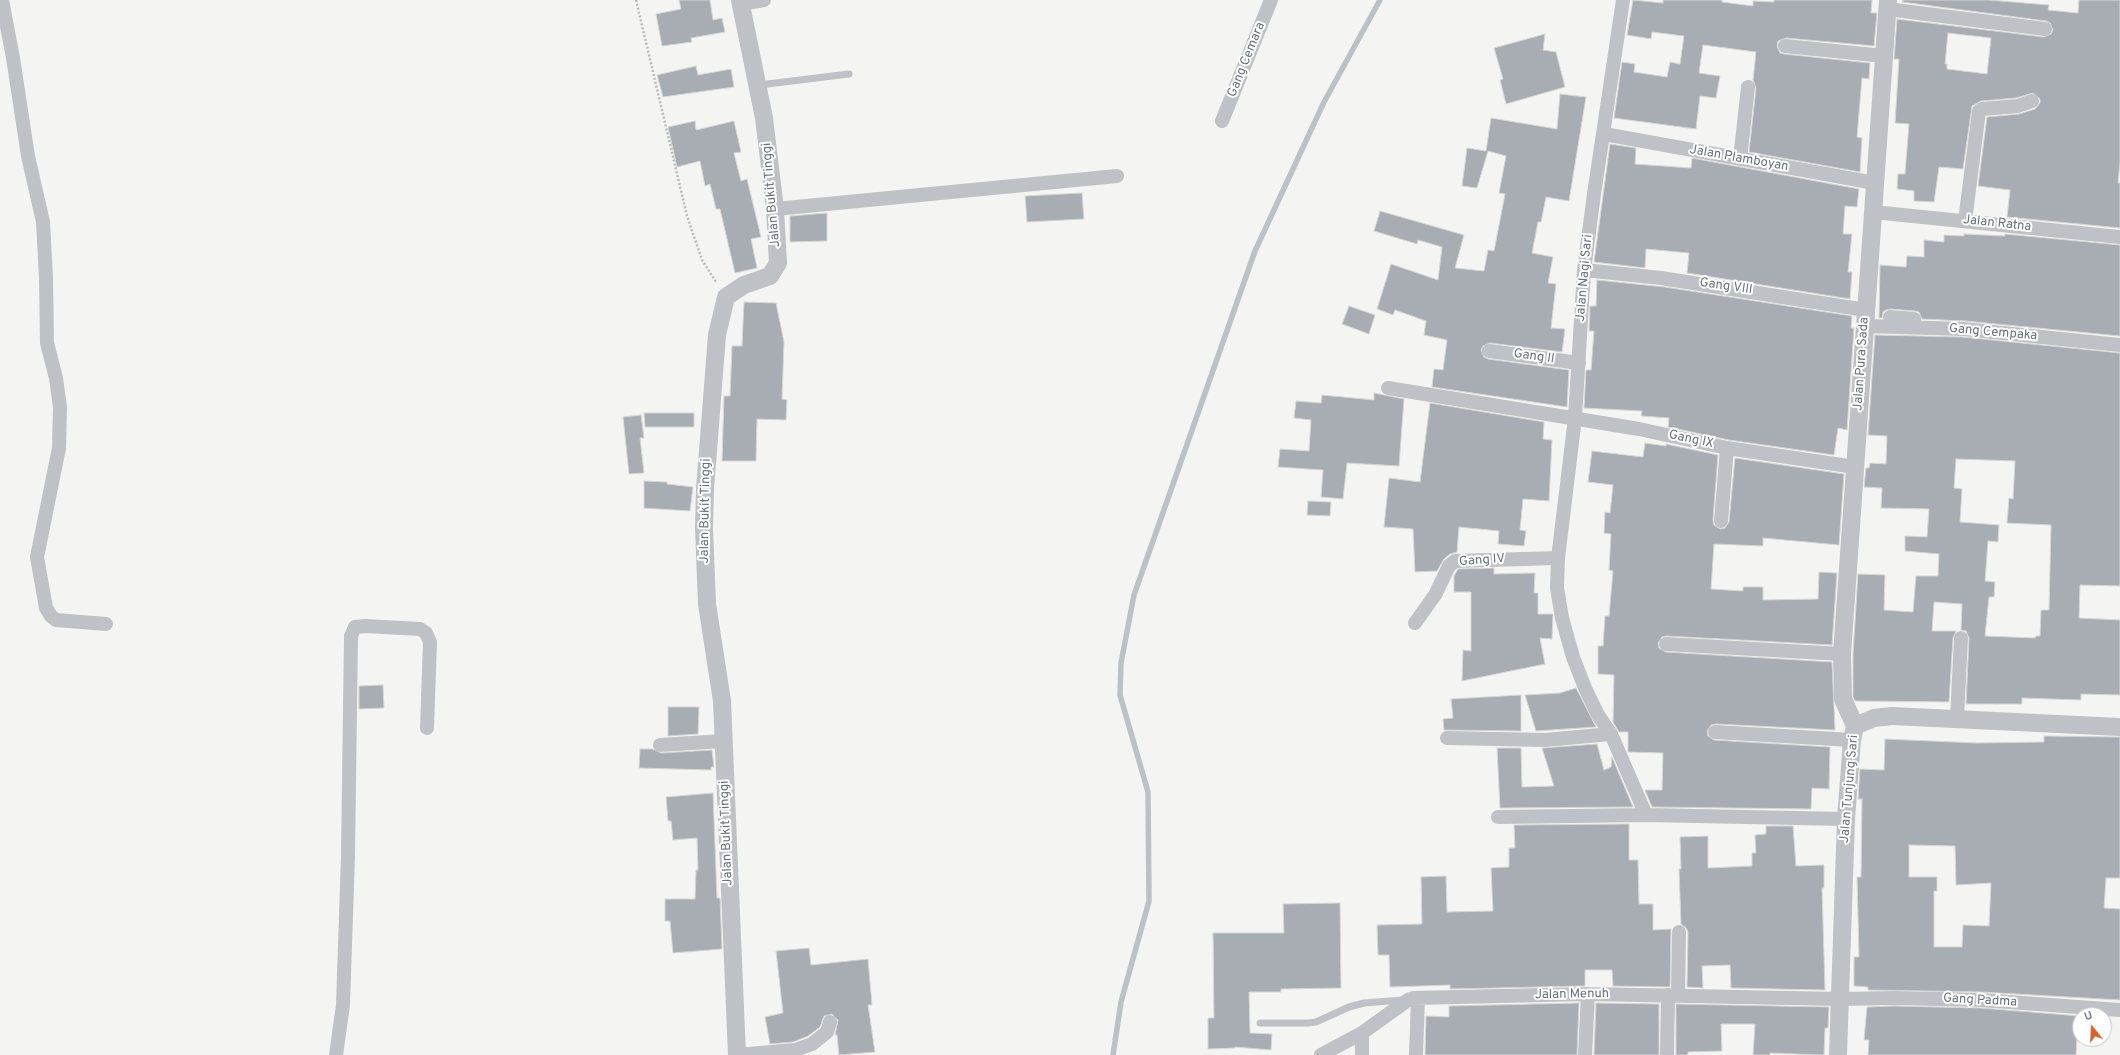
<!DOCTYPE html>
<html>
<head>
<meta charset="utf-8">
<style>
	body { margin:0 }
	#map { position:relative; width:2120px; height:1055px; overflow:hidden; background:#f4f5f2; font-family:Overpass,sans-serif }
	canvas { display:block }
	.north { position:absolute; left:2072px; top:1007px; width:40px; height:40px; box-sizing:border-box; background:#fff; border:1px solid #c2c7cc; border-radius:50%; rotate:342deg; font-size:11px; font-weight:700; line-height:16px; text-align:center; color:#67737f }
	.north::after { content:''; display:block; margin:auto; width:14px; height:18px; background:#ce6539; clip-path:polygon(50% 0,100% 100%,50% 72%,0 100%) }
</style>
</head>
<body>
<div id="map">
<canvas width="2120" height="1055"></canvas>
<div class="north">U</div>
</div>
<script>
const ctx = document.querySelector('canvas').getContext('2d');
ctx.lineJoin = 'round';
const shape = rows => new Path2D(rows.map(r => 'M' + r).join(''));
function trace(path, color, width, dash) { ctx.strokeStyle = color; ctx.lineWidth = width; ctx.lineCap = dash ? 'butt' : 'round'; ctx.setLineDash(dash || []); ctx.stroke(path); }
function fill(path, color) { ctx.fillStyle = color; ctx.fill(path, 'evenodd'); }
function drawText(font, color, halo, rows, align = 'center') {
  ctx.font = font + ' Overpass,sans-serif'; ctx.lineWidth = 4; ctx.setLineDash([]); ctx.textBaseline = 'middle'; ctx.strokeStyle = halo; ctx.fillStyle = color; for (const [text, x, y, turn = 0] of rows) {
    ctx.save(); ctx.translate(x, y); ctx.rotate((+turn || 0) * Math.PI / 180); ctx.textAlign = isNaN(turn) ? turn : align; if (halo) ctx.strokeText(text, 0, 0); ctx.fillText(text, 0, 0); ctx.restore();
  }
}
const stream = shape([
	[1113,1055,1121,1002,1149,901,1148,792,1120,695,1121,663,1134,595,1255,251,1324,102,1380,0]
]);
const building = shape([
	[679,0,710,0,713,20,722,18,725,32,691,38,692,42,662,46,656,14,681,9,679,0],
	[1633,0,1663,3,1663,0,1722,0,1722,2,1753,6,1753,1,1774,2,1774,0,1872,0,1871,13,1877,13,1874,46,1786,38,1778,41,1777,46,1780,53,1784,54,1870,63,1869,79,1862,78,1857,137,1862,138,1860,172,1749,152,1756,88,1753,80,1756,52,1703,45,1699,73,1720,76,1716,98,1700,96,1696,129,1614,118,1622,62,1635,64,1634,72,1667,77,1670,62,1680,64,1684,36,1652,32,1651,39,1627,35,1633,0],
	[1903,0,1989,0,2049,5,2048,10,2078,13,2079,0,2120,0,2120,162,2118,183,2120,183,2120,228,2007,217,2010,190,1978,186,1987,117,2019,114,2035,109,2040,103,2040,99,2033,93,2016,98,1981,101,1972,106,1963,169,1939,167,1934,202,1914,201,1914,191,1897,189,1898,174,1905,174,1909,124,1895,123,1899,59,1894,59,1897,19,2044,37,2051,34,2053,30,2050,23,2046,21,1902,2,1903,0],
	[1948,33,1991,38,1987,74,1947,69,1947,64,1945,64,1948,33],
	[1545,34,1543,50,1556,52,1565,87,1506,104,1500,80,1503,79,1494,48,1545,34],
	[696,66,698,75,731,69,734,87,663,97,657,75,696,66],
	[1560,94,1586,97,1569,201,1546,197,1541,222,1538,222,1532,253,1553,257,1548,283,1556,284,1551,328,1565,329,1562,352,1490,343,1483,346,1481,350,1484,357,1488,359,1569,370,1567,407,1432,387,1434,369,1443,370,1447,340,1424,335,1426,321,1395,310,1393,315,1377,309,1391,264,1438,280,1442,247,1418,240,1417,244,1374,231,1380,211,1464,235,1455,268,1484,271,1488,250,1494,251,1505,194,1499,193,1506,156,1488,151,1477,188,1462,186,1467,148,1486,151,1491,118,1557,129,1560,94],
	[695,121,696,130,734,121,741,152,734,153,741,181,747,179,761,237,751,239,757,268,735,273,720,209,716,209,710,184,705,186,700,161,677,167,668,127,695,121],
	[1610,144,1636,148,1635,164,1691,168,1692,158,1859,189,1857,207,1845,206,1843,234,1852,234,1848,272,1852,272,1850,299,1687,273,1689,253,1646,249,1645,268,1594,262,1610,144],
	[1082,193,1084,219,1027,222,1025,196,1082,193],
	[827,213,827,241,790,242,790,216,827,213],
	[1964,234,2005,236,2005,234,2120,245,2120,336,1965,321,1922,319,1919,312,1915,311,1891,309,1886,310,1883,312,1882,318,1879,318,1880,265,1906,267,1907,256,1924,257,1924,240,1944,242,1944,235,1964,236,1964,234],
	[1597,280,1665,287,1852,316,1851,328,1854,328,1847,430,1838,428,1834,455,1729,440,1668,427,1669,418,1641,416,1642,411,1584,408,1586,370,1591,370,1594,331,1589,331,1590,306,1596,306,1597,280],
	[744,302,776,303,784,342,782,399,787,400,786,420,757,419,756,461,722,461,724,396,730,396,732,346,742,346,744,302],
	[1349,306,1375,315,1369,334,1342,324,1349,306],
	[1875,335,1963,337,2120,353,2120,586,2080,585,2079,618,2120,620,2120,695,2081,694,2081,700,2022,698,2022,704,1966,704,1969,638,1966,631,1961,630,1962,604,1934,602,1932,631,1956,631,1953,638,1949,702,1855,701,1853,697,1853,654,1858,574,1885,575,1884,610,1913,612,1916,576,1938,576,1939,554,1905,551,1905,536,1927,537,1929,509,1881,508,1882,488,1864,487,1866,468,1869,468,1870,463,1886,464,1887,436,1868,435,1875,335],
	[1956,459,2015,461,2013,499,2009,498,2007,523,2051,525,2049,610,2041,610,2040,636,2036,636,2035,638,1985,636,1989,597,1994,597,1995,582,1985,581,1988,541,1998,542,1999,525,1960,522,1962,489,1954,488,1956,459],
	[1374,393,1404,399,1399,466,1347,463,1343,499,1321,497,1323,470,1278,467,1280,449,1309,451,1311,420,1294,418,1296,401,1321,403,1322,395,1374,400,1374,393],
	[1430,403,1544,422,1543,439,1552,440,1549,501,1523,499,1520,530,1526,531,1524,546,1498,544,1499,531,1459,527,1457,552,1450,554,1444,559,1437,571,1415,572,1413,529,1384,527,1389,478,1420,482,1430,403],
	[644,413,694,413,694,427,645,427,644,413],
	[641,415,644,438,640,438,644,473,629,474,623,417,641,415],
	[1645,443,1666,446,1666,444,1718,455,1713,520,1714,525,1720,529,1725,528,1729,522,1735,458,1844,474,1839,545,1763,538,1763,546,1714,544,1711,589,1743,591,1743,587,1763,587,1763,600,1818,599,1819,572,1837,573,1832,645,1666,636,1662,637,1658,643,1659,648,1666,652,1832,662,1835,730,1716,724,1711,725,1707,731,1708,736,1714,740,1830,747,1829,789,1812,788,1811,809,1652,807,1645,790,1662,790,1663,753,1628,752,1628,732,1619,732,1613,722,1614,675,1598,674,1598,646,1603,646,1605,616,1609,616,1613,571,1609,570,1611,534,1604,533,1605,512,1610,513,1613,485,1588,482,1592,451,1643,457,1645,443],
	[644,481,667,482,667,484,693,487,690,511,644,508,644,481],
	[1308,501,1331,502,1330,516,1307,515,1308,501],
	[1494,568,1494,574,1535,573,1534,593,1538,593,1538,614,1553,614,1552,639,1540,638,1545,664,1462,681,1463,650,1471,651,1471,592,1454,592,1454,576,1458,569,1494,568],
	[383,685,384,708,359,709,359,686,383,685],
	[1576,688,1596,727,1536,731,1525,695,1560,693,1576,688],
	[1521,695,1521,731,1444,730,1443,719,1453,718,1451,699,1521,695],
	[668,707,699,707,698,734,668,736,668,707],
	[2044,736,2120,737,2120,878,2106,878,2104,908,2120,909,2120,1000,1981,992,1868,990,1868,987,1854,986,1854,957,1859,957,1857,877,1861,877,1862,799,1858,799,1860,769,1884,770,1885,739,1977,743,2044,742,2044,736],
	[1909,845,1955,846,1956,885,1991,883,1989,926,1963,925,1962,947,1934,947,1934,891,1937,891,1937,877,1909,877,1909,845],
	[1597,744,1604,770,1611,767,1612,757,1633,807,1500,808,1497,748,1521,748,1522,787,1554,786,1542,748,1597,744],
	[640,749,653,749,661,753,712,750,714,767,711,767,711,770,639,768,640,749],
	[713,793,717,898,720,898,722,949,673,953,670,921,665,921,665,899,695,899,696,870,698,870,697,838,673,840,671,821,668,821,666,797,713,793],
	[1629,824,1629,860,1638,860,1639,904,1653,904,1653,930,1671,929,1670,987,1613,986,1612,970,1585,970,1585,986,1450,989,1450,985,1390,987,1389,955,1378,955,1377,925,1422,924,1421,877,1446,876,1447,912,1493,911,1491,868,1509,867,1509,848,1515,848,1514,825,1629,824],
	[1766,826,1793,826,1796,866,1824,865,1824,888,1822,888,1825,990,1731,988,1730,965,1702,966,1703,988,1687,987,1688,932,1686,928,1681,924,1679,869,1681,869,1680,837,1708,836,1708,868,1752,866,1752,853,1756,853,1755,835,1766,834,1766,826],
	[1340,903,1341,988,1281,989,1281,992,1249,992,1250,1033,1272,1034,1271,1050,1235,1047,1235,1048,1208,1049,1208,1018,1214,1018,1213,933,1284,933,1283,904,1340,903],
	[809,948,811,965,868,959,872,1005,868,1005,875,1052,839,1055,837,1035,835,1035,838,1020,832,1014,824,1016,820,1027,808,1036,793,1042,770,1044,765,1017,783,1013,776,951,809,948],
	[1579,1003,1577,1055,1425,1055,1426,1016,1449,1017,1449,1006,1579,1003],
	[1596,1003,1659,1004,1659,1055,1594,1055,1596,1003],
	[1676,1004,1829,1007,1828,1028,1825,1028,1824,1055,1770,1053,1770,1055,1753,1055,1755,1024,1721,1024,1722,1051,1688,1052,1688,1055,1676,1055,1676,1004],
	[1894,1006,1981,1008,2080,1016,2080,1037,2077,1037,2076,1055,1868,1055,1869,1040,1864,1040,1867,1007,1894,1006]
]);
const path = shape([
	[636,0,687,216,702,260,716,282]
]);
const service = shape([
	[759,85,849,74],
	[1260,1023,1308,1023,1316,1022,1349,1007,1364,1003,1403,1000]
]);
const minor = shape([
	[2,0,13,58,28,156,43,222,46,278,47,343,56,378,60,407,59,448,37,557,46,608,51,616,56,620,106,624],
	[1623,0,1594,194,1584,270,1575,418,1558,558,1557,588,1562,618,1573,657,1585,688,1598,715,1611,734,1646,815],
	[741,4,764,0],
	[1887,9,2045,29],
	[1785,46,1884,56],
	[1222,121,1271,0],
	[1604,134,1875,183],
	[1740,159,1748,87],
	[775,209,1117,176],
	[1873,212,2120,237],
	[1965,221,1979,111,1982,109,2018,106,2032,101],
	[1584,270,1661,278,1866,310],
	[1890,317,1914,319],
	[1865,326,1964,329,2120,345],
	[1489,351,1579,363],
	[1388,388,1639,429,1727,448,1855,467],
	[1721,521,1727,448],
	[1415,623,1435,595,1449,566,1455,561,1558,558],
	[1666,644,1842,654],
	[1957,718,1961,638],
	[1715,732,1852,740],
	[1447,738,1545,740,1611,734],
	[660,745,723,741],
	[1498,817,1646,815,1846,819],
	[1678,996,1679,932],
	[336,1055,343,1005,348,856,351,636,355,627,365,626,420,629,426,633,430,642,427,728],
	[737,1055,795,1050,812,1044,827,1032,830,1022],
	[1321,1055,1362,1033,1408,1000,1414,998,1588,994,1840,999,1894,998,1981,1000,2120,1010],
	[1362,1055,1362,1033],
	[1416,1055,1418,998],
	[1585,1055,1588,994],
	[1667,1055,1668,995]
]);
const tertiary = shape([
	[1855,726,1843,699,1842,654,1888,0],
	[737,1055,722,701,707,604,704,528,705,489,717,335,726,297,744,285,770,276,778,263,775,209,764,118,740,0],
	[1838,1055,1846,819,1852,740,1855,726,1874,718,1892,716,2120,727]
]);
const streetNames = [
	["Gang Cemara",1247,60,-68],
	["Jalan Plamboyan",1739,159,10],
	["Jalan Bukit Tinggi",772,195,-95],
	["Jalan Ratna",1997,224,6],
	["Jalan Nagi Sari",1585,278,-85],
	["Gang VIII",1726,287,8],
	["Gang Cempaka",1993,333,5],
	["Gang II",1534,357,8],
	["Jalan Pura Sada",1862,364,-86],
	["Gang IX",1691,440,12],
	["Jalan Bukit Tinggi",706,511,-89],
	["Gang IV",1482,561,-4],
	["Jalan Tunjung Sari",1850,789,-85],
	["Jalan Bukit Tinggi",727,833,-92],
	["Jalan Menuh",1572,995,-1],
	["Gang Padma",1980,1001,3]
];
trace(stream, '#bac1c7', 5.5);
fill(building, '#a7adb3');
trace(building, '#d6d6d4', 1);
trace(path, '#b8babc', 2.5, [2, 2]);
trace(service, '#bec1c5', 7);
trace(minor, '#bec1c5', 14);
trace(tertiary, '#bec1c5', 18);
drawText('13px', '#67737f', '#fff', streetNames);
</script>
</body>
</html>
